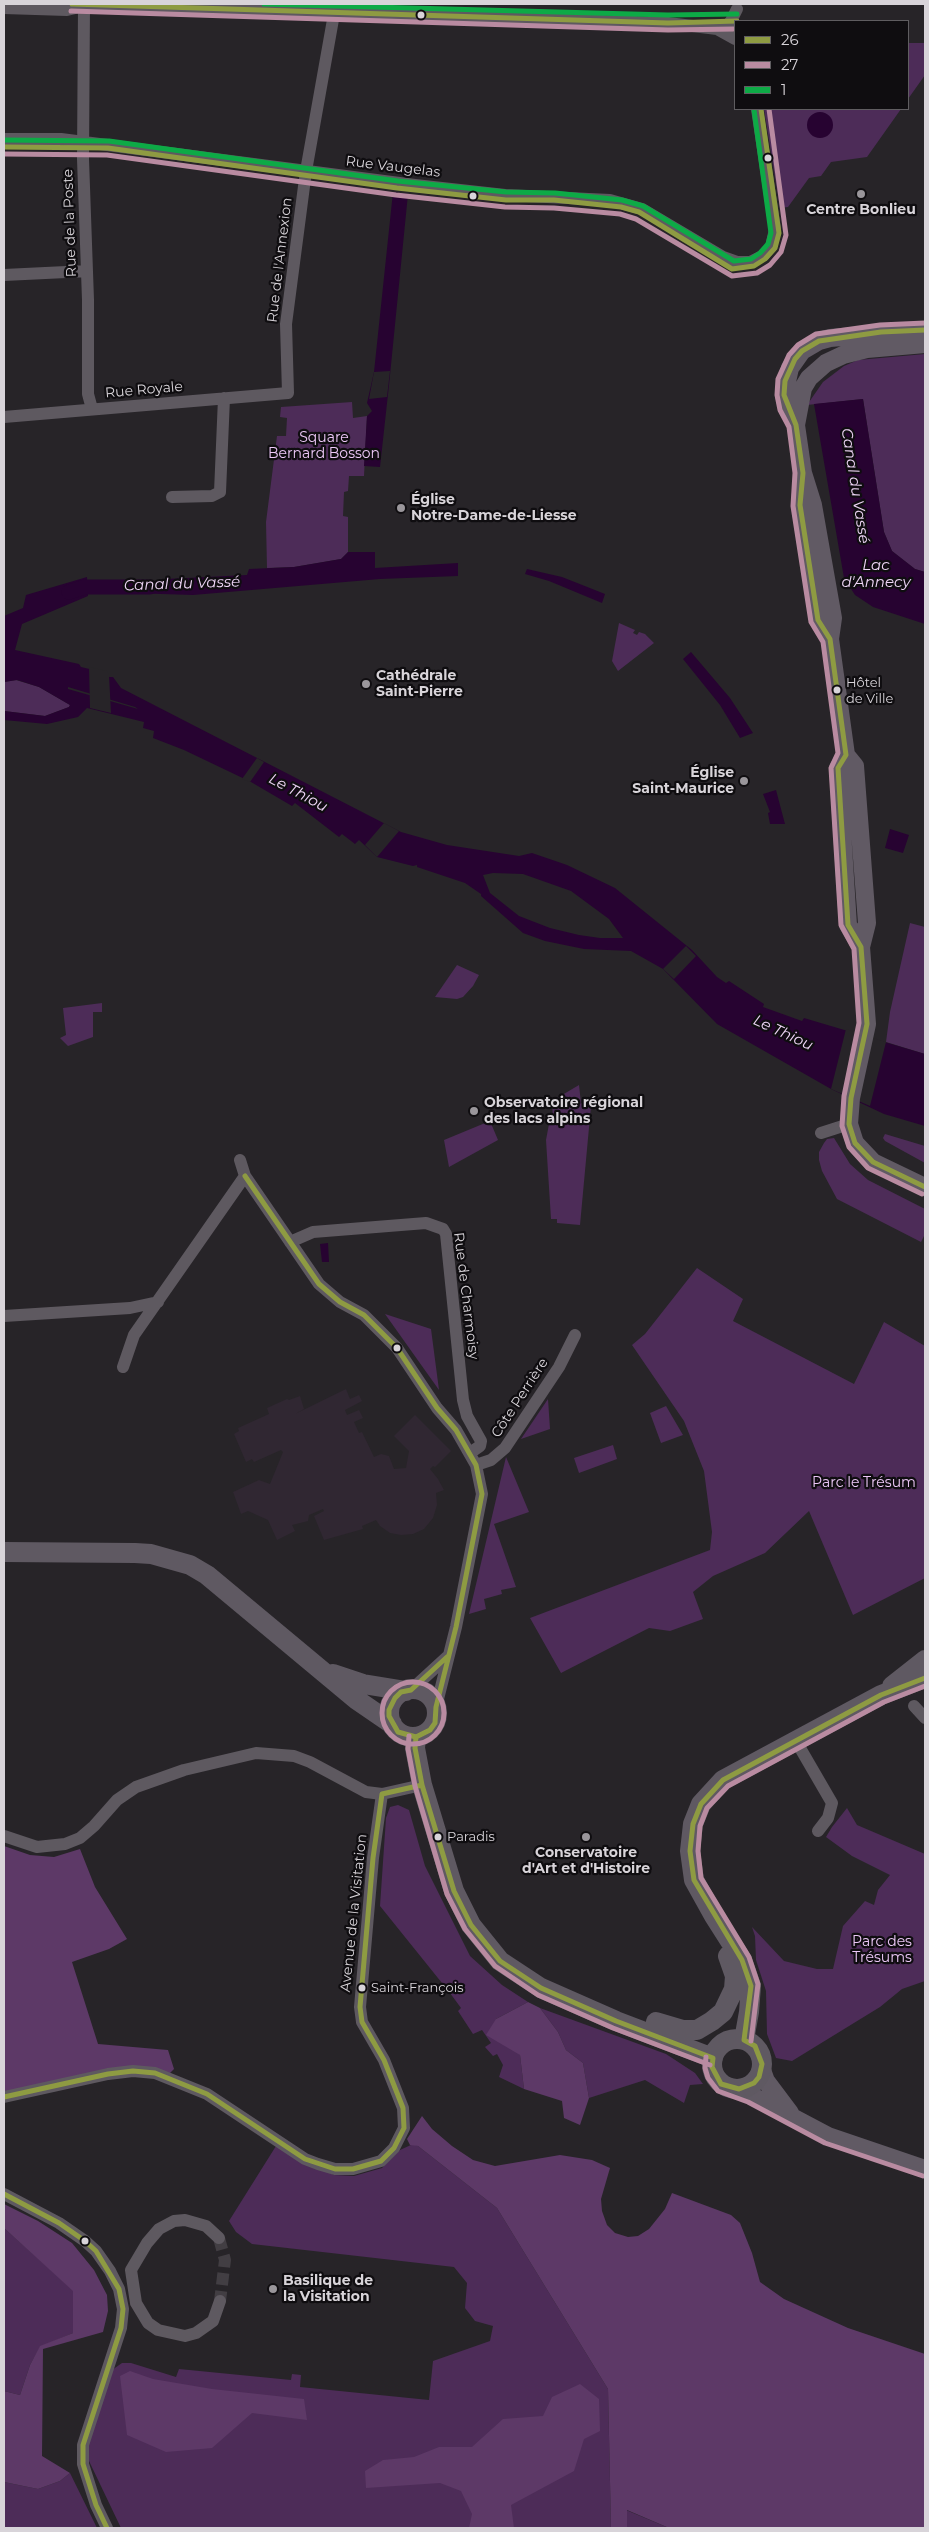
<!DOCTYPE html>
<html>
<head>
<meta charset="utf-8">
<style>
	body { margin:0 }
	#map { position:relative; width:929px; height:2532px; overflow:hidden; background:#272428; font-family:Montserrat,sans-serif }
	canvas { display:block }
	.frame { position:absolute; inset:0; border:5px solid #d8d4d9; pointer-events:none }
	.legend { position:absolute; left:734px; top:20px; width:175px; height:90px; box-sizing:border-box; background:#0f0d10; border:1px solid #5f5d60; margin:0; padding:6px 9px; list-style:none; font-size:15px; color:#d8d4d9 }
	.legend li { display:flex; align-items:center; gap:10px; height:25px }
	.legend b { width:25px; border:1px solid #5f5d60 }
</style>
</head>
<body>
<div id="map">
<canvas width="929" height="2532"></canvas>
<div class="frame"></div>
<ul class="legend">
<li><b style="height:6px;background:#8e9b42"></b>26</li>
<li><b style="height:6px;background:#b98ba1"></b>27</li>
<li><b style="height:6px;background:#0daa46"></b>1</li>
</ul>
</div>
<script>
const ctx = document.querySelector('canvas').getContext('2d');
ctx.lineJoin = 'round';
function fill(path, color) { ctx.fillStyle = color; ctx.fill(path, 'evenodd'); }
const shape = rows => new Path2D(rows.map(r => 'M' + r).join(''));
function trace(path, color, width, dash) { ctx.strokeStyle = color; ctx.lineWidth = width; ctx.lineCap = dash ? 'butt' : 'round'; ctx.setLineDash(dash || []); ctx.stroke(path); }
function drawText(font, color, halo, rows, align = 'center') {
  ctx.font = font + ' Montserrat,sans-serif'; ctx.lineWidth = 4.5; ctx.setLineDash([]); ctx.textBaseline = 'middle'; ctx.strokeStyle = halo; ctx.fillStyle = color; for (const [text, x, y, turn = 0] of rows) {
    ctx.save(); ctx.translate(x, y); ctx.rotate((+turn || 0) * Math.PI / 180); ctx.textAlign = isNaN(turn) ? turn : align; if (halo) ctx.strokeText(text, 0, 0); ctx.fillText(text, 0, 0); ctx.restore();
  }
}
const built = shape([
	[346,1389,350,1399,359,1395,362,1401,345,1410,347,1415,359,1410,363,1418,354,1422,359,1433,362,1432,374,1457,381,1454,389,1456,394,1469,406,1468,409,1451,394,1436,415,1415,451,1451,435,1467,433,1466,430,1469,438,1479,444,1490,436,1493,437,1505,433,1518,424,1529,413,1534,401,1535,390,1533,380,1526,376,1520,362,1526,363,1529,324,1540,314,1516,324,1511,323,1509,309,1515,308,1521,292,1525,295,1531,277,1540,268,1520,248,1511,241,1514,233,1492,259,1480,270,1484,283,1452,281,1450,254,1462,252,1459,246,1462,234,1434,239,1431,238,1428,269,1414,267,1408,287,1399,289,1400,300,1396,304,1409,295,1414]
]);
const green = shape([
	[908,43,925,43,925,75,908,99],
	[764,109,901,109,867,157,831,162,821,176,809,178,788,207,780,208],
	[925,354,925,572,915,569,892,551,884,532,863,399,807,405,823,382,844,366,858,360],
	[352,402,353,418,367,416,364,476,349,476,348,491,344,492,343,516,348,517,348,552,341,559,294,567,267,568,266,522,277,436,286,436,287,418,280,417,281,407],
	[619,623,635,630,633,633,637,635,639,632,645,634,654,643,618,671,612,661],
	[16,680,39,687,70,705,69,707,45,716,4,711,4,682],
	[910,923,925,927,925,1054,886,1042,890,1012],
	[457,965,479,975,473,986,463,997,457,999,435,997],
	[102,1003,102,1012,93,1012,93,1037,68,1046,60,1038,66,1035,63,1008],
	[579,1085,581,1103,591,1106,580,1225,557,1223,557,1219,551,1219,546,1140,549,1124,553,1122,552,1101],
	[490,1121,498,1140,449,1167,444,1140],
	[885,1134,925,1146,925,1163,885,1141,883,1138],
	[834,1138,850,1164,868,1180,925,1209,925,1234,921,1242,837,1199,822,1171,819,1160,819,1152,824,1143,827,1139],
	[697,1268,743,1299,733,1321,854,1384,884,1322,925,1346,925,1578,853,1615,809,1511,765,1553,713,1576,693,1592,703,1619,670,1631,649,1628,561,1673,530,1618,710,1550,712,1532,704,1471,684,1421,632,1345,645,1334],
	[385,1314,431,1329,439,1390],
	[548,1399,550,1429,521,1439],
	[666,1406,683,1435,661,1443,650,1413],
	[613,1445,617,1459,579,1473,574,1458],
	[506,1457,529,1512,494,1524,516,1587,501,1590,502,1594,484,1599,486,1609,469,1614],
	[398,1805,409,1810,425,1866,470,1956,502,1985,528,2002,496,2019,520,2055,524,2089,499,2077,503,2065,497,2054,493,2056,485,2047,491,2043,482,2030,473,2034,458,2011,461,2008,450,1993,380,1906,386,1818,390,1807],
	[847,1808,857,1825,925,1854,925,1981,902,1989,880,2007,792,2061,776,2058,767,2034,766,1991,756,1960,755,1936,752,1927,784,1961,817,1969,833,1969,843,1926,865,1901,874,1905,878,1890,890,1875,852,1856,826,1837,832,1827],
	[540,2008,666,2054,695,2073,703,2084,690,2085,684,2103,645,2080,589,2098,583,2063,566,2050,558,2032],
	[413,2144,418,2146,497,2208,608,2389,611,2528,121,2528,89,2461,89,2443,112,2370,122,2363,131,2363,176,2377,179,2369,291,2380,292,2374,301,2375,300,2387,429,2400,433,2361,490,2341,493,2326,475,2321,465,2308,467,2283,454,2267,252,2244,236,2232,229,2221,276,2146,334,2175,354,2176,382,2168,400,2150],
	[4,2228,73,2290,73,2333,40,2347,30,2365,20,2395,4,2391],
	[70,2473,97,2528,4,2528,4,2482,38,2489,60,2481],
	[626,2510,669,2528,627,2528]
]);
const forest = shape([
	[4,1846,30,1855,54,1857,80,1849,95,1887,127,1939,109,1949,72,1962,98,2044,168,2050,174,2069,170,2073,123,2069,4,2092],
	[528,2002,540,2008,558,2032,566,2050,583,2063,589,2098,580,2125,564,2118,562,2101,524,2089,520,2055,486,2035,496,2019],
	[422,2116,432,2129,452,2146,473,2160,495,2166,560,2155,592,2160,610,2168,601,2199,602,2211,607,2225,615,2233,628,2237,638,2236,649,2229,665,2209,672,2193,731,2215,740,2223,752,2253,760,2282,784,2299,848,2328,925,2354,925,2528,669,2528,627,2510,627,2528,611,2528,608,2389,497,2208,418,2146,410,2145,407,2139],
	[4,2204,38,2221,72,2243,94,2270,107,2295,108,2311,103,2332,43,2349,42,2456,70,2473,60,2481,38,2489,4,2482,4,2391,20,2395,30,2365,40,2346,73,2333,73,2291,4,2228],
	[130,2371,153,2379,212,2389,304,2399,307,2420,252,2413,212,2448,166,2452,127,2435,120,2376],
	[580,2384,599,2399,600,2431,584,2439,574,2471,511,2505,514,2528,469,2528,472,2514,461,2491,440,2483,366,2488,365,2471,383,2460,414,2457,439,2447,472,2447,503,2419,543,2416,552,2397]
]);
const water = shape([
	'807 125a13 13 0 1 1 26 0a13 13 0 1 1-26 0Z',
	[393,192,408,194,389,385,380,467,364,466,367,416,372,411,367,403,374,372],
	[863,399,884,532,892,551,915,569,925,572,925,624,873,607,855,595,844,578,814,404],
	[348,552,375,552,375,568,458,563,458,576,380,579,193,595,130,593,129,580,166,581,166,579,247,575,249,569,294,567,341,559],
	[527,569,562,577,605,594,602,603,549,581,525,574],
	[87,577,88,596,22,624,15,650,79,664,81,667,106,673,108,677,113,677,121,688,401,832,447,845,519,856,532,853,567,865,615,888,692,950,717,977,726,983,729,981,764,1004,763,1007,802,1021,804,1018,925,1054,925,1126,884,1114,831,1089,717,1024,663,969,631,951,584,949,545,941,523,933,481,896,481,894,465,883,417,867,417,865,413,866,377,857,359,840,355,844,342,834,339,837,295,803,292,806,251,782,184,750,153,738,154,731,143,728,144,722,87,708,78,717,47,724,4,720,4,711,45,716,69,707,70,705,39,687,17,680,4,682,4,616,23,608,26,595],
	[68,687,135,707,138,709,68,689],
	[493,873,523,874,571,891,609,919,623,938,600,938,579,935,550,928,519,916,490,893,483,875],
	[691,652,730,698,753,733,740,738,720,705,683,659],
	[776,790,781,809,785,824,770,824,768,813,770,812,763,794],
	[890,829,909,835,903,853,885,848],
	[328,1243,329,1262,322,1262,320,1244]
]);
const pier = shape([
	[390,371,387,397,369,399,374,372],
	[129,578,164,578,167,581,130,580,130,593,127,593,127,580],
	[89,667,107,671,109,675,111,713,90,708],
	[257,758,264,762,250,782,242,779],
	[384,823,399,831,377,857,365,845],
	[686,946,696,956,674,979,663,969],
	[846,1029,886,1042,870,1106,831,1089]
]);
const canal = shape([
	[69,592,85,587,150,587]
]);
const minorTunnel = shape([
	[219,2238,225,2260,220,2301]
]);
const minor = shape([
	[84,6,83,159,88,300,88,394,92,409],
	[4,8,67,10,84,6,110,6,668,23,717,29,735,39],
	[723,30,731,21,737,9],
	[4,139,61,139,415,185,505,195,610,200,642,209,723,257,737,262,750,262,764,255,771,247,775,229,757,109],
	[4,275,87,271],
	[4,417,288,393,286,324,306,171,334,14],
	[172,497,212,496,220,492,224,398],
	[821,1133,849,1124],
	[240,1160,245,1176,319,1284,340,1302,364,1315,397,1348,437,1408,456,1430,476,1465,482,1494,456,1627,436,1707],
	[290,1242,313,1232,426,1223,443,1229,446,1234,463,1400,467,1416,481,1441,480,1446,470,1453],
	[4,1316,130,1308,158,1302],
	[123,1367,134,1335,245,1176],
	[476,1465,491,1460,505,1448,559,1367,575,1335],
	[411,1690,447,1657],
	[914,1706,925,1718],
	[796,1741,832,1803,828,1818,818,1831],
	[4,1836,37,1847,65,1844,80,1838,94,1826,117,1800,136,1787,184,1770,256,1753,294,1756,310,1762,366,1792,382,1794],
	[4,2097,108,2074,133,2071,155,2073,207,2094,305,2159,318,2164,335,2169,353,2169,381,2161,394,2148,404,2128,403,2108,384,2060,362,2022,360,2007,373,1858,382,1794,422,1785],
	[4,2194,59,2223,85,2241,96,2251,110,2271,119,2289,123,2309,121,2328,83,2445,83,2464,96,2505,107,2528],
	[219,2238,206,2226,185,2220,174,2221,159,2229,147,2243,131,2270,136,2303,148,2323,158,2330,185,2336,196,2333,213,2321,220,2301]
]);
const secondary = shape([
	[796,425,787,407,784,395,790,368,802,351,819,341,830,338,925,330],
	[802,480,800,505,818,620,830,639],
	[846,755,838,768,848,925,861,947,867,1024,851,1098,849,1124,855,1143,873,1162,925,1187],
	[861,947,867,923,855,766,846,755,830,639,833,618,813,505,803,473,796,425,803,388,809,378,826,363,843,355,867,349,925,344],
	[762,2070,766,2081,790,2113],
	[739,2089,828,2136,925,2169]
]);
const primary = shape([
	[4,1552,135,1553,151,1554,190,1565,207,1575,357,1700,392,1724],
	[333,1674,363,1684,406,1691],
	[892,1686,925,1660],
	'389 1713a24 24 0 1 1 48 0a24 24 0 1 1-48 0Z',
	[416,1737,415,1748,422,1785,454,1891,471,1925,500,1961,541,1988,616,2021,713,2058],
	[656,2022,683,2030,697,2030,712,2021,723,2012,734,1989,735,1976,728,1956],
	'712 2064a25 25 0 1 1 50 0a25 25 0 1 1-50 0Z',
	[744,2040,749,2012,751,1986,742,1960,714,1916,694,1880,690,1851,693,1824,701,1804,723,1780,881,1695,925,1678]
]);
const bus1 = shape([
	[72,4,668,23,737,21],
	[4,147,108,148,397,188,506,200,554,200,621,207,639,212,732,269,754,266,765,259,775,248,779,233,761,109],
	[925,330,881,332,819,341,802,351,795,359,785,381,784,395,796,425,803,473,800,505,818,620,830,639,846,755,838,768,848,925,861,947,867,1024,851,1098,849,1124,855,1143,873,1162,925,1187],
	[245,1176,319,1284,340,1302,364,1315,397,1348,437,1408,456,1430,476,1465,482,1494,456,1627,436,1707,435,1723,430,1730,416,1737,398,1732,389,1716,389,1710,395,1698,401,1692,411,1690,447,1657],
	[416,1737,415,1748,422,1785,454,1891,471,1925,500,1961,541,1988,616,2021,713,2058,712,2067,721,2084,739,2089,754,2083,759,2077,762,2064,755,2046,744,2040,751,1986,742,1960,694,1880,690,1851,693,1824,701,1804,723,1780,881,1695,925,1678],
	[4,2097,108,2074,133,2071,155,2073,207,2094,305,2159,335,2169,353,2169,381,2161,394,2148,404,2128,403,2108,384,2060,362,2022,360,2007,373,1858,382,1794,422,1785],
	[4,2194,59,2223,85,2241,96,2251,119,2289,123,2309,121,2328,83,2445,83,2464,96,2505,107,2528]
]);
const bus2 = shape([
	[71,11,668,30,735,29],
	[4,154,107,155,396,195,505,207,554,208,620,214,636,219,732,276,757,273,770,265,781,252,786,235,769,109],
	[922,1194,868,1168,849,1147,842,1126,844,1096,859,1023,854,949,841,925,831,768,838,753,823,642,811,622,793,506,795,473,789,427,780,410,777,395,778,379,789,355,798,345,816,334,880,325,925,323],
	'382 1713a31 31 0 1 1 62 0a31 31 0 1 1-62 0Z',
	[409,1736,408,1749,415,1786,447,1894,465,1929,495,1966,538,1995,613,2028,710,2065],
	[751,2041,758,1984,749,1957,701,1878,698,1851,700,1826,707,1808,728,1786,884,1702,925,1686],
	[706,2057,705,2068,708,2078,718,2091,748,2102,825,2143,923,2176]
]);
const bus3 = shape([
	[264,4,668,15,737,14],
	[4,140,109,141,398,181,506,192,555,193,622,200,643,206,734,261,751,259,760,253,768,244,771,233,754,110]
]);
const markers = [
	[421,15,4.5,"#d8d4d9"],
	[768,158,4.5,"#d8d4d9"],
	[861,194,5,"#9a969b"],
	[473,196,4.5,"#d8d4d9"],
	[401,508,5,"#9a969b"],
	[366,684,5,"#9a969b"],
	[837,690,4.5,"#d8d4d9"],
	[744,781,5,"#9a969b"],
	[474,1111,5,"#9a969b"],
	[397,1348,4.5,"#d8d4d9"],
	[438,1837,4.5,"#d8d4d9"],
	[586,1837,5,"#9a969b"],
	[362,1988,4.5,"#d8d4d9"],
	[85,2241,4.5,"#d8d4d9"],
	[273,2289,5,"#9a969b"]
];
const busNames = [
	["Hôtel",846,683],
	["de Ville",846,699],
	["Paradis",447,1837],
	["Saint-François",371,1988]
];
const streetNames = [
	["Rue Vaugelas",393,167,7],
	["Rue de la Poste",70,223,-92],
	["Rue de l'Annexion",280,260,-83],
	["Rue Royale",144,390,-5],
	["Rue de Charmoisy",466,1296,83],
	["Côte Perrière",520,1398,-57],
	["Avenue de la Visitation",354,1913,-84]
];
const poiNames = [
	["Centre Bonlieu",861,210,"center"],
	["Église",411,500],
	["Notre-Dame-de-Liesse",411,516],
	["Cathédrale",376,676],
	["Saint-Pierre",376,692],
	["Église",734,773,"right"],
	["Saint-Maurice",734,789,"right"],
	["Observatoire régional",484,1103],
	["des lacs alpins",484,1119],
	["Conservatoire",586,1853,"center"],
	["d'Art et d'Histoire",586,1869,"center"],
	["Basilique de",283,2281],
	["la Visitation",283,2297]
];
const parkNames = [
	["Square",324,438],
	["Bernard Bosson",324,454],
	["Parc le Trésum",864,1483],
	["Parc des",882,1942],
	["Trésums",882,1958]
];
const waterNames = [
	["Canal du Vassé",855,486,81],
	["Lac",876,566],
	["d'Annecy",876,583],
	["Canal du Vassé",182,584,-2],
	["Le Thiou",298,793,28],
	["Le Thiou",783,1033,25]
];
fill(built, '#302732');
fill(green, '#4d2c58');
fill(forest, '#5d3967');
fill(water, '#270331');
fill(pier, '#272428');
trace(canal, '#270331', 15);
trace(minorTunnel, '#423e43', 12, [12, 6]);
trace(minor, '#5e5960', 12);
trace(secondary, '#615a64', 18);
trace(primary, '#5f5962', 20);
trace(bus1, '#8e9b42', 5);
trace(bus2, '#b98ba1', 5);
trace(bus3, '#0daa46', 5);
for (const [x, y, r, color] of markers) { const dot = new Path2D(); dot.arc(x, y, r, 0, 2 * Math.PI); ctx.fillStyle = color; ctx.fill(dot); trace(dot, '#0f0d10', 2); }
drawText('13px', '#d8d4d9', '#0f0d10', busNames, 'left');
drawText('14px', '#d8d4d9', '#0f0d10', streetNames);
drawText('bold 14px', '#d8d4d9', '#0f0d10', poiNames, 'left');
drawText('14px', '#edc8f8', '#0f0d10', parkNames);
drawText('italic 15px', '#efd6f7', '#0f0d10', waterNames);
</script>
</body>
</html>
